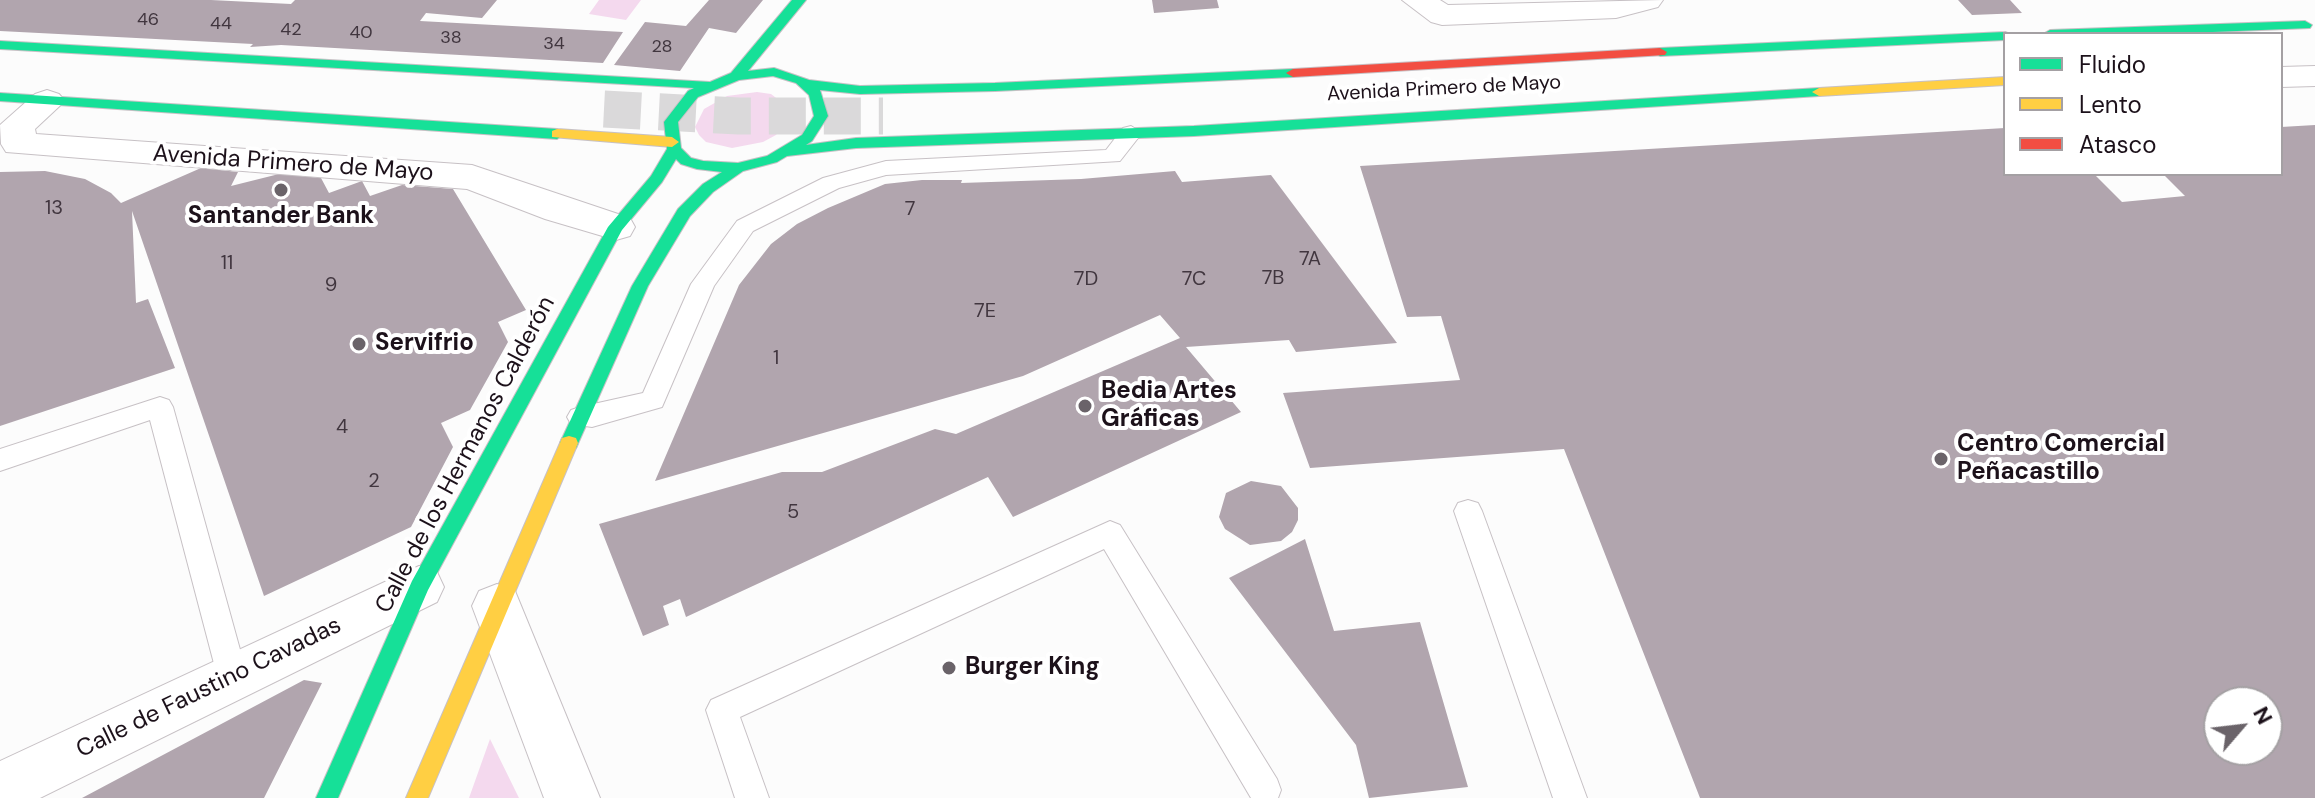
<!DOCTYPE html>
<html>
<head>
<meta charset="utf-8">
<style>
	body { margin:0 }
	#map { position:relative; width:2315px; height:798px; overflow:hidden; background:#fcfcfc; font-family:"DM Sans",sans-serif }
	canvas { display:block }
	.legend { position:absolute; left:2003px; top:32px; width:280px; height:144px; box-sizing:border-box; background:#fff; border:2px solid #a4a0a3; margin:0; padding:10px 14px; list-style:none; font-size:24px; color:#1c111a }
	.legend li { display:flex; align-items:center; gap:16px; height:40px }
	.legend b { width:40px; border:2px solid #a4a0a3 }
	.north { position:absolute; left:2203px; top:686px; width:80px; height:80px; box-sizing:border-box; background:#fff; border:2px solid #a4a0a3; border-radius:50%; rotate:62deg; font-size:22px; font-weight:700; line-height:32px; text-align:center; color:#1c111a }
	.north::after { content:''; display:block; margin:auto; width:28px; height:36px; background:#6a6369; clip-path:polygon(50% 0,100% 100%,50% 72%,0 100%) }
</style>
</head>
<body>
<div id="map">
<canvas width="2315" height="798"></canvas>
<ul class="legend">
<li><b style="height:10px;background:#16e098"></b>Fluido</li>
<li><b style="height:10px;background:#ffcf43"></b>Lento</li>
<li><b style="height:10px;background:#f24e42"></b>Atasco</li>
</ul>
<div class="north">N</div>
</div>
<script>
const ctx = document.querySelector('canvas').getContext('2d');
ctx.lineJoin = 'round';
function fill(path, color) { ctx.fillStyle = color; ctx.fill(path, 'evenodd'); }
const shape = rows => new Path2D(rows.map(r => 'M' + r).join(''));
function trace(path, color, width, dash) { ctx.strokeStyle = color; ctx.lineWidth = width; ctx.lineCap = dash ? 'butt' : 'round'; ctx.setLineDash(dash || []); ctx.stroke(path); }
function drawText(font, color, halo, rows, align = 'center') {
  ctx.font = font + ' "DM Sans",sans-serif'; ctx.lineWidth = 8; ctx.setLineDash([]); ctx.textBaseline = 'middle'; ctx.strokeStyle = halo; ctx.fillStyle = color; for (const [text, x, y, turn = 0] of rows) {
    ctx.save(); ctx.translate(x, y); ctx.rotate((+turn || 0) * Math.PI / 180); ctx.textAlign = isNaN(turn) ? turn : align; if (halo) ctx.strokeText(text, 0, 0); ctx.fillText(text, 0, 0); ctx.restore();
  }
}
const green = shape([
	[599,0,641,0,626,20,589,14],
	[757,92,771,94,788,107,789,117,776,135,763,142,732,148,706,142,699,135,695,127,704,109,727,96],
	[490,739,518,796,519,798,469,798]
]);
const building = shape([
	[0,0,211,0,291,4,295,0,497,0,482,18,426,13,420,21,623,32,603,63,281,45,250,47,253,44,0,31],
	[709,0,763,0,736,33,709,28,680,71,614,65,645,22,686,26],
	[1152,0,1217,0,1219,8,1154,13],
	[1958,0,2010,0,2022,13,1972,15],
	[2315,125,2315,798,1700,798,1564,449,1310,468,1283,393,1460,380,1441,316,1407,317,1360,166,2005,128,2005,174,2094,174,2122,202,2185,196,2163,174,2281,174,2281,127],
	[2219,702,2267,702,2267,750,2219,750],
	[201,168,238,172,231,186,279,174,321,178,329,193,362,181,370,196,402,185,453,189,526,310,498,322,508,342,470,410,441,423,453,447,411,527,264,596,132,211,136,303,148,299,175,368,0,426,0,172,45,171,85,179,111,193,121,203],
	[1175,171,1182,182,1271,175,1397,343,1296,352,1289,340,1186,347,1241,412,1013,517,988,477,686,617,680,599,663,606,669,625,643,636,599,524,782,472,822,472,935,429,956,434,1180,338,1160,315,1023,376,655,481,739,285,771,244,797,224,828,208,885,184,922,180,962,180,961,183,1081,179],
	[1251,481,1281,486,1298,508,1298,520,1292,532,1281,541,1250,545,1225,529,1219,517,1226,493],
	[1305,539,1334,631,1420,622,1468,787,1369,798,1356,745,1229,578],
	[304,680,322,683,264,798,82,798]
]);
const highwayTunnel = shape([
	[604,109,739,116,883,116]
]);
const lane = shape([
	[1131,126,1142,133,1120,161,886,175,839,188,753,231,714,286,662,407,592,427,571,424,567,417,571,410,580,407,643,393,691,284,737,221,823,178,886,161,1106,150,1123,128,1131,126],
	[160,397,169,400,173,407,247,675,243,685,232,689,221,685,217,675,150,420,0,471,0,449,160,397],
	[1468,500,1478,503,1482,511,1587,798,1553,798,1454,511,1458,503,1468,500],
	[1110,521,1120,525,1277,779,1281,790,1278,798,1251,798,1104,549,740,717,769,798,735,798,706,710,711,700,1110,521]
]);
const street = shape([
	[1402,0,1440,0,1448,5,1663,0,1658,7,1616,18,1442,25,1431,22,1402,0],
	[2315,66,2315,86,2281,87,2281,67,2315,66],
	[47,90,59,94,65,101,35,129,36,134,472,165,630,218,635,227,630,236,616,240,545,219,467,189,6,152,1,144,0,125,35,94,47,90],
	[419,566,437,572,444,587,437,602,40,798,0,798,0,761,419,566],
	[497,584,515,591,600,798,544,798,472,606,479,591,497,584]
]);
const fast = shape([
	[792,0,806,0,748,71,774,68,809,80,860,86,995,83,1293,69,1300,73,1293,77,995,91,860,94,820,90,828,116,812,141,806,145,856,138,1194,126,1819,88,1826,92,1819,96,1194,136,856,148,787,156,777,162,743,171,713,192,690,216,648,286,576,448,562,448,560,443,632,286,678,209,703,184,722,172,697,169,681,164,676,159,662,182,622,230,428,590,338,798,316,798,412,581,608,227,651,176,667,149,664,122,688,91,694,88,0,49,0,41,710,82,731,73,792,0],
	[773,76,796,83,809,95,814,116,802,135,767,156,738,163,703,161,691,158,681,148,678,122,698,97,739,80,773,76],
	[2305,21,2312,25,2310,28,2164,34,2043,34,2050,30,2305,21],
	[2005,32,2010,34,2005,34,2005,40,1660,56,1653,52,1660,48,2005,32],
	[0,93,557,129,564,134,557,139,0,101,0,93]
]);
const slow = shape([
	[2005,77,2005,85,1819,96,1812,92,1819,88,2005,77],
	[557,129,672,137,679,142,672,147,552,137,552,131,557,129],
	[569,436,576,438,578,443,428,798,406,798,560,443,562,438,569,436]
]);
const jam = shape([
	[1660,48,1667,52,1665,55,1293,77,1286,73,1293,69,1660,48]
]);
const markers = [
	[281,190,8,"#6a6369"],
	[359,344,8,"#6a6369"],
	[1085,406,8,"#6a6369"],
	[1941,459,8,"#6a6369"],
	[949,668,8,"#6a6369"]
];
const farNumbernames = [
	["46",148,20],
	["44",221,24],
	["42",291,30],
	["40",361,33],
	["38",451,38],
	["34",554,44],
	["28",662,47]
];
const farStreetnames = [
	["Avenida Primero de Mayo",1444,89,-3]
];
const numberNames = [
	["13",54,209],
	["7",910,210],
	["7A",1310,260],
	["11",227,264],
	["7B",1273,279],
	["7D",1086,280],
	["7C",1194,280],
	["9",331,286],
	["7E",985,312],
	["1",776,359],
	["4",342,428],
	["2",374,482],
	["5",793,513]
];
const streetNames = [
	["Avenida Primero de Mayo",293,164,4],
	["Calle de los Hermanos Calderón",466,455,-62],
	["Calle de Faustino Cavadas",209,688,-26]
];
const poiNames = [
	["Santander Bank",281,217,"center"],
	["Servifrio",375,344],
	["Bedia Artes",1101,392],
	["Gráficas",1101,420],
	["Centro Comercial",1957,445],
	["Peñacastillo",1957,473],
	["Burger King",965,668]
];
fill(green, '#f4d9ee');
fill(building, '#b1a5ae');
trace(highwayTunnel, '#dad9da', 37, [37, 18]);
trace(lane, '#c7c1c5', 2);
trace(street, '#c7c1c5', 2);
trace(fast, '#c7c1c5', 2);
trace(slow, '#c7c1c5', 2);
trace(jam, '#c7c1c5', 2);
fill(lane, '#fff');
fill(street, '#fff');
fill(fast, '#16e098');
fill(slow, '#ffcf43');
fill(jam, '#f24e42');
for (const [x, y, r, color] of markers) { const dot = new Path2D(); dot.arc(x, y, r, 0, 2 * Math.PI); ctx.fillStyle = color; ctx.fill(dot); trace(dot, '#fff', 3); }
drawText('18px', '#41363f', null, farNumbernames);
drawText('20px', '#1c111a', '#fff', farStreetnames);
drawText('20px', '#41363f', null, numberNames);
drawText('24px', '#1c111a', '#fff', streetNames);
drawText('bold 24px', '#1c111a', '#fff', poiNames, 'left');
</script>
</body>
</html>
